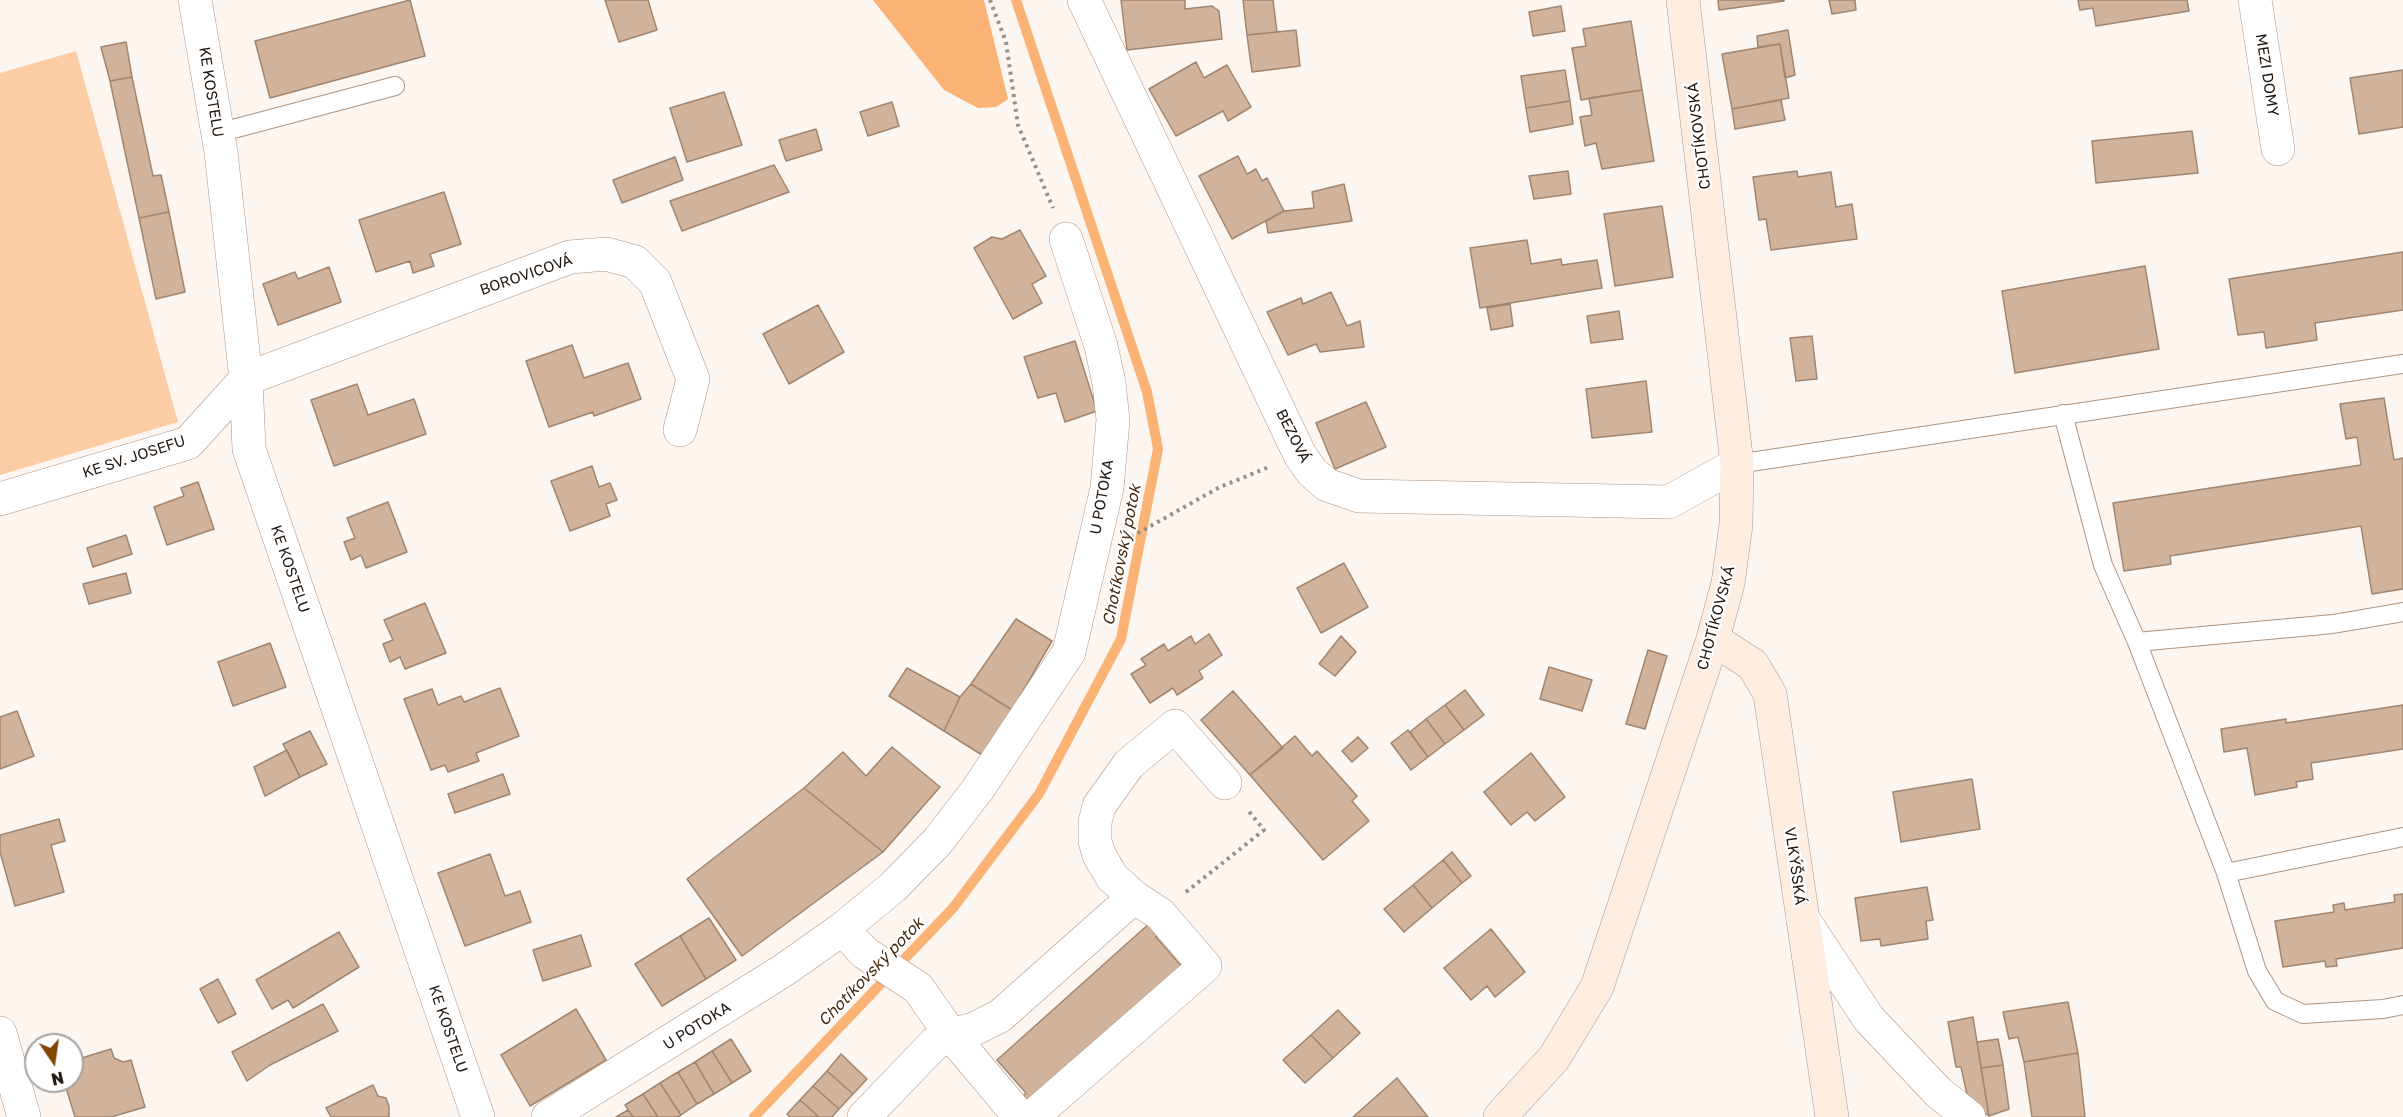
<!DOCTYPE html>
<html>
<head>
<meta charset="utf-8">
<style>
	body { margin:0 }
	#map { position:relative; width:2403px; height:1117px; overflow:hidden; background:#fcf5f0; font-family:"Golos Text",sans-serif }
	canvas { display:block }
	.north { position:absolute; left:24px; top:1033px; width:60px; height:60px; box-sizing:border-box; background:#fff; border:2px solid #a6a29f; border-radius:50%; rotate:167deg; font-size:16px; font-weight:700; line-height:24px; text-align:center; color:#21160e }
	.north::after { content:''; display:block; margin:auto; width:21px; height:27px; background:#824700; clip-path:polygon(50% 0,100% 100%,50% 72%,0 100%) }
</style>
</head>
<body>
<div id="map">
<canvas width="2403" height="1117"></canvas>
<div class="north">N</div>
</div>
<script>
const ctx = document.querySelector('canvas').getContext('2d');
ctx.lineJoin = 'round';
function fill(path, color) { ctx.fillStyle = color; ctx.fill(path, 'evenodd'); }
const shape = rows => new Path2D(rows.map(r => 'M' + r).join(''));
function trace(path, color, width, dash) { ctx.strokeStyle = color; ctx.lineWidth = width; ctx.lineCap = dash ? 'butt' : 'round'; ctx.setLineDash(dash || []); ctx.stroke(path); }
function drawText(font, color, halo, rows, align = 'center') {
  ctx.font = font + ' "Golos Text",sans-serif'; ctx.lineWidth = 4.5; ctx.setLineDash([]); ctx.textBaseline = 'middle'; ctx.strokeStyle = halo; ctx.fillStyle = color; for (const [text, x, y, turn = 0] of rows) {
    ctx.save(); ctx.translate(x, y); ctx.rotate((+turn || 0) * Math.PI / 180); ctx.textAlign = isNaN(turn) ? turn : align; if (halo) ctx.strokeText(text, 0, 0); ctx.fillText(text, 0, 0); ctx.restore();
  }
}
const green = shape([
	[76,51,178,422,0,475,0,73]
]);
const water = shape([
	[873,0,984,0,1008,99,996,107,978,108,944,90]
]);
const stream = shape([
	[754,1117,953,908,1039,794,1121,639,1158,449,1147,392,1016,0]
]);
const building = shape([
	[410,0,425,56,270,98,255,41,410,0],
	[605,0,648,0,657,30,619,42,605,0],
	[1121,0,1185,0,1185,9,1212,6,1219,11,1222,39,1127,50,1121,0],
	[1243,0,1273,0,1277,32,1247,35,1243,0],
	[1718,0,1784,0,1784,1,1719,10,1718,0],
	[1829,0,1855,0,1856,10,1832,14,1829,0],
	[2078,0,2187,0,2189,11,2096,26,2093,8,2080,10,2078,0],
	[1561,6,1565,31,1533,36,1529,12,1561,6],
	[1631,21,1642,90,1581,100,1572,48,1586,46,1583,29,1631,21],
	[1296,30,1300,66,1252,72,1247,35,1296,30],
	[1788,30,1795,75,1785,78,1780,44,1758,47,1757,36,1788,30],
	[126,42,132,77,110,81,101,47,126,42],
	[1780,44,1789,98,1732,109,1722,54,1780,44],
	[1196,62,1204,78,1227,65,1251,107,1228,121,1223,111,1176,136,1149,89,1196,62],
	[1565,70,1570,101,1526,108,1521,76,1565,70],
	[2403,70,2403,127,2359,134,2350,78,2403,70],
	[132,77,153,176,161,175,169,212,139,218,110,81,132,77],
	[1642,90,1654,161,1602,169,1596,143,1585,146,1580,117,1592,115,1589,98,1642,90],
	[724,92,742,145,687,162,670,108,724,92],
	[1781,100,1785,120,1735,129,1732,109,1781,100],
	[1570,101,1573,124,1530,132,1526,108,1570,101],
	[892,102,899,126,868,136,860,112,892,102],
	[816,129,822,150,786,161,779,140,816,129],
	[2192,131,2198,173,2096,183,2092,141,2192,131],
	[1238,156,1247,174,1256,169,1262,181,1267,178,1284,211,1232,239,1199,176,1238,156],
	[675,157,683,180,622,203,613,180,675,157],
	[774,165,789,192,682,231,670,201,774,165],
	[1568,171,1571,194,1534,199,1529,176,1568,171],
	[1797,171,1798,177,1831,172,1836,207,1852,204,1857,239,1771,250,1766,219,1759,220,1753,177,1797,171],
	[1344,184,1352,221,1268,233,1266,221,1284,211,1314,208,1312,192,1344,184],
	[444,192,461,244,430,254,434,266,413,273,410,261,376,272,359,220,444,192],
	[1662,206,1673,277,1615,286,1604,214,1662,206],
	[169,212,185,292,156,299,139,218,169,212],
	[1020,230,1046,276,1032,284,1042,303,1013,319,974,248,992,237,1002,239,1020,230],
	[1527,240,1531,264,1561,259,1562,265,1597,260,1602,288,1480,308,1470,248,1527,240],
	[2403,252,2403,310,2315,323,2317,340,2266,348,2264,332,2238,335,2229,279,2403,252],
	[2145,266,2159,349,2015,373,2002,291,2145,266],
	[329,267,341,302,278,325,263,284,295,272,298,279,329,267],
	[1331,292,1347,326,1360,321,1364,347,1320,352,1316,344,1288,355,1267,312,1301,298,1303,304,1331,292],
	[1510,304,1513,326,1491,330,1487,308,1510,304],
	[818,305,844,352,789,384,763,334,818,305],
	[1619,311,1623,339,1591,343,1587,316,1619,311],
	[1812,336,1817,379,1796,381,1790,338,1812,336],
	[1075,341,1097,411,1065,422,1056,393,1038,398,1024,357,1075,341],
	[572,345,584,378,628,363,641,399,594,416,593,412,549,427,526,361,572,345],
	[1646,381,1652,432,1592,438,1586,389,1646,381],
	[357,384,368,415,414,399,426,434,334,466,311,400,357,384],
	[2384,398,2394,460,2403,458,2403,589,2372,594,2361,526,2170,556,2171,564,2124,571,2113,503,2361,465,2357,437,2346,439,2340,404,2384,398],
	[1366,402,1386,447,1335,469,1316,423,1366,402],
	[592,466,599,487,610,483,617,500,606,504,610,516,570,531,551,481,592,466],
	[198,482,214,529,167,545,154,507,184,496,181,488,198,482],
	[388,502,407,552,366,568,361,555,351,560,344,542,355,538,347,518,388,502],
	[126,535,132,554,93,567,87,548,126,535],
	[1344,563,1368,607,1321,633,1297,588,1344,563],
	[126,573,131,593,89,604,83,584,126,573],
	[425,603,446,653,405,669,400,657,390,662,383,644,393,640,384,620,425,603],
	[1016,619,1052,641,1012,710,971,684,1016,619],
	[1209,634,1222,655,1199,671,1203,678,1177,695,1173,688,1150,703,1131,674,1146,665,1141,659,1164,644,1168,651,1191,636,1195,644,1209,634],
	[1341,636,1356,652,1335,676,1319,664,1341,636],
	[270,643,286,687,233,706,218,662,270,643],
	[1648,650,1667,656,1645,729,1626,724,1648,650],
	[1549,667,1592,680,1582,711,1540,699,1549,667],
	[907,668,960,697,944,731,889,696,907,668],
	[971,684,1012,710,982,755,944,731,960,697,971,684],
	[500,688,519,736,476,753,479,761,448,772,445,765,431,770,404,699,432,689,438,705,461,696,464,702,500,688],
	[1465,690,1484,715,1464,730,1445,705,1465,690],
	[1233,691,1283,748,1250,775,1201,720,1233,691],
	[1445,705,1464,730,1445,744,1426,719,1445,705],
	[2403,705,2403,749,2311,763,2313,779,2296,782,2297,787,2255,795,2247,748,2224,752,2221,729,2286,719,2286,723,2403,705],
	[17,711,34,756,0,769,0,717,17,711],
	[1426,719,1445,744,1428,757,1410,732,1426,719],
	[1408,730,1428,757,1411,770,1391,743,1408,730],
	[310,731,327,764,300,777,283,744,310,731],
	[1295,736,1312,756,1317,751,1357,796,1352,801,1369,821,1323,860,1250,775,1295,736],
	[1358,737,1368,748,1352,762,1342,751,1358,737],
	[892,747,940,787,883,852,804,788,843,752,866,776,892,747],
	[287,750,300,777,265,796,254,767,287,750],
	[1531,753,1565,797,1535,821,1527,812,1511,825,1484,792,1531,753],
	[503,774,510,794,455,813,448,794,503,774],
	[1972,779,1980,829,1901,842,1893,792,1972,779],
	[804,788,883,852,742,956,687,879,804,788],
	[59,819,65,841,51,845,64,892,15,906,0,852,0,835,59,819],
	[1452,852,1471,876,1462,883,1443,860,1452,852],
	[490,854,505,896,520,891,531,922,465,946,438,873,490,854],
	[1443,860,1462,883,1432,908,1413,885,1443,860],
	[1413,885,1432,908,1404,932,1384,909,1413,885],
	[1927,887,1933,920,1926,921,1928,939,1881,946,1880,939,1861,941,1855,898,1927,887],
	[2403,894,2403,948,2336,959,2337,966,2326,967,2325,961,2283,967,2275,921,2334,912,2333,905,2344,903,2345,910,2395,902,2394,895,2403,894],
	[709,918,736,960,706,979,680,936,709,918],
	[1151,922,1160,933,1156,937,1183,968,1028,1103,1022,1097,1026,1093,997,1060,1151,922],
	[1491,929,1525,972,1495,997,1487,986,1471,1000,1444,968,1491,929],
	[339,932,359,967,293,1008,288,1000,272,1009,256,980,339,932],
	[581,935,591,966,543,981,533,950,581,935],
	[680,936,706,979,662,1006,635,964,680,936],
	[218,979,236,1014,218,1023,200,989,218,979],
	[2068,1002,2078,1053,2024,1062,2018,1037,2009,1039,2003,1012,2068,1002],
	[323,1004,338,1031,270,1065,247,1081,232,1052,323,1004],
	[576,1009,606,1060,530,1106,501,1055,576,1009],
	[1338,1010,1360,1033,1333,1058,1311,1035,1338,1010],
	[1973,1017,1977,1042,1989,1116,1968,1099,1961,1067,1956,1067,1948,1022,1973,1017],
	[1311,1035,1333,1058,1305,1083,1283,1060,1311,1035],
	[731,1039,751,1071,732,1083,712,1051,731,1039],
	[1998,1039,2003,1065,1981,1068,1977,1042,1998,1039],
	[111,1049,114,1058,123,1062,131,1060,145,1107,111,1117,75,1117,64,1081,72,1081,72,1061,111,1049],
	[712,1051,732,1083,714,1094,695,1062,712,1051],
	[2078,1053,2085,1117,2032,1117,2024,1062,2078,1053],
	[841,1054,867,1079,853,1094,827,1071,841,1054],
	[695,1062,714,1094,697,1104,678,1072,695,1062],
	[2003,1065,2009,1109,1989,1116,1981,1068,2003,1065],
	[827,1071,853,1094,839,1109,813,1086,827,1071],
	[678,1072,697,1104,681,1115,660,1083,678,1072],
	[1397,1078,1428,1117,1353,1117,1397,1078],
	[660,1083,681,1115,677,1117,658,1117,643,1094,660,1083],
	[373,1085,378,1096,386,1098,389,1106,389,1117,331,1117,326,1108,373,1085],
	[813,1086,839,1109,832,1117,819,1117,800,1100,813,1086],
	[643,1094,658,1117,633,1117,625,1105,643,1094],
	[800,1100,819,1117,790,1117,787,1114,800,1100],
	[628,1110,633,1117,616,1117,628,1110]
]);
const path = shape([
	[990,0,1006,42,1018,125,1053,208],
	[1131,537,1220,487,1269,467],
	[1186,892,1264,830,1247,809]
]);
const lane = shape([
	[218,133,395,86],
	[2063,414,2103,565,2137,642,2226,873,2257,971,2275,1001,2303,1014,2383,1009,2403,1005],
	[1737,464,2403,364],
	[2137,642,2333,624,2403,612],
	[2226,873,2403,837]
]);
const street = shape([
	[195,0,221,152,246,379,249,449,478,1117],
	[1084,0,1300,455,1312,472,1327,485,1359,496,1669,502,1737,464],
	[2255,0,2278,149],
	[0,499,188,443,246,379,570,257,606,254,635,262,655,282,693,379,680,430],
	[1803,919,1869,1019,1939,1093,1969,1117],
	[842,929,865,953,918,988,951,1035,1020,1117],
	[0,1033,24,1117],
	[548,1117,784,970,842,929,893,887,938,841,978,789,1069,652,1107,488,1113,420,1109,383,1101,346,1066,239],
	[864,1117,935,1043,951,1035,974,1029,1000,1016,1134,897],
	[1032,1117,1205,966,1160,914,1134,897,1112,877,1099,855,1095,841,1095,822,1099,806,1129,764,1175,726,1225,783]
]);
const secondary = shape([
	[1713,639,1753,665,1770,694,1832,1117],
	[1500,1117,1554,1058,1597,987,1713,639,1728,583,1736,525,1737,464,1683,0]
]);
const streetNames = [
	["MEZI DOMY",2267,75,81],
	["KE KOSTELU",211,92,81],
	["CHOTÍKOVSKÁ",1699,136,-97],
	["BOROVICOVÁ",526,275,-19],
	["BEZOVÁ",1293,436,63],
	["KE SV. JOSEFU",134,457,-18],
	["U POTOKA",1102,497,-80],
	["KE KOSTELU",290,569,71],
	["CHOTÍKOVSKÁ",1716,618,-75],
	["VLKÝŠSKÁ",1795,866,82],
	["U POTOKA",697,1026,-32],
	["KE KOSTELU",448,1029,71]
];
const waterNames = [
	["Chotíkovský potok",1122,555,-79],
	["Chotíkovský potok",871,972,-46]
];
fill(green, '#fccca5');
fill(water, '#fab275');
trace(stream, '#fab275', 10);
fill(building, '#d1b39c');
trace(building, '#a1856f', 1.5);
trace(lane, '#b0947d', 20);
trace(street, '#b0947d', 34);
trace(secondary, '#b0947d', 34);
trace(path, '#988f89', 4, [3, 4.5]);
trace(lane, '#fff', 18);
trace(street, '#fff', 33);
trace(secondary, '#feeee1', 33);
drawText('15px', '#21160e', '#fff', streetNames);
drawText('italic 16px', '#44280d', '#fff', waterNames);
</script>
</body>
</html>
